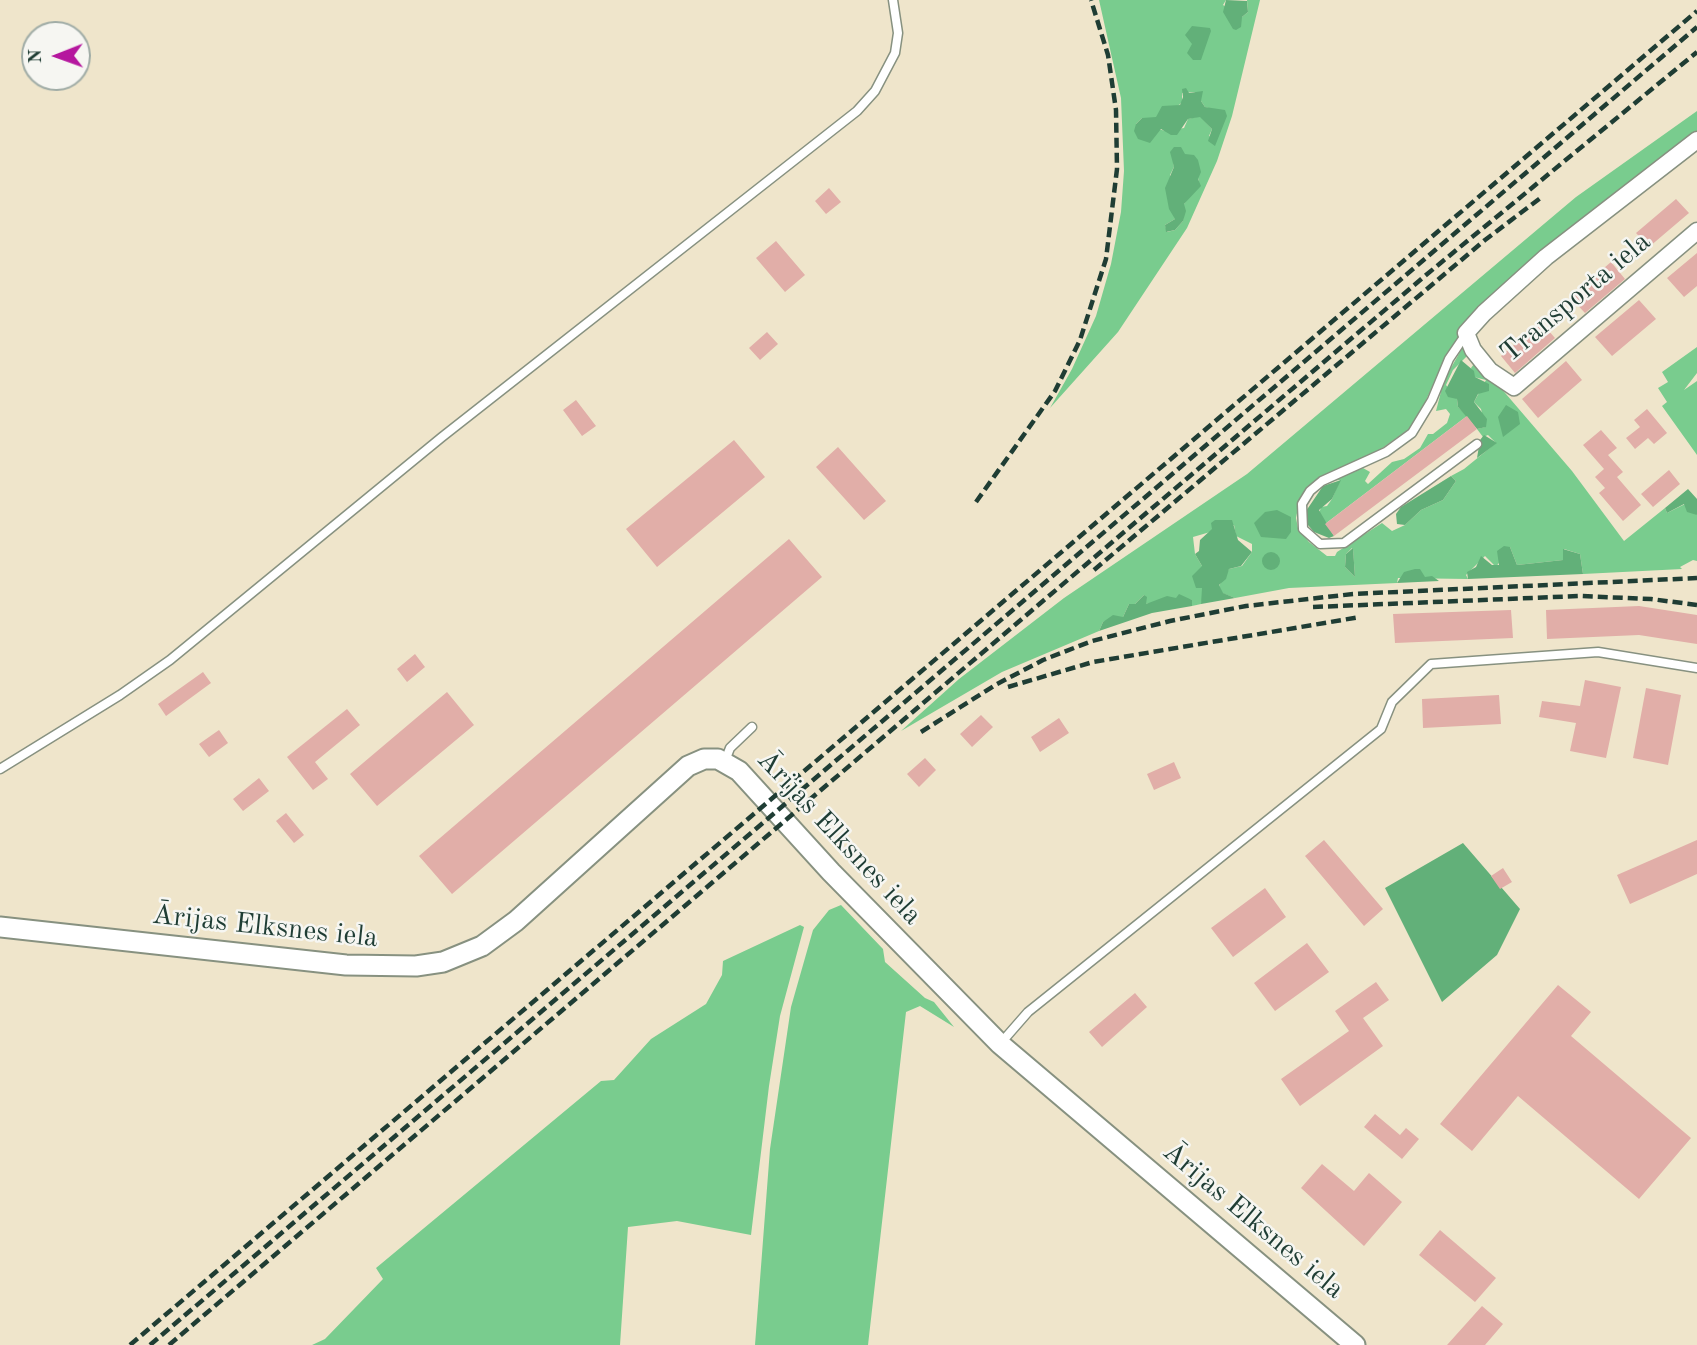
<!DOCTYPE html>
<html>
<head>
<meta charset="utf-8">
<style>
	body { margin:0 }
	#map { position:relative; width:1697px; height:1345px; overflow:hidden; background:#efe5cb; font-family:"Old Standard TT",serif }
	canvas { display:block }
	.north { position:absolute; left:21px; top:21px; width:70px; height:70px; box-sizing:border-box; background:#f6f6f2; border:2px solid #a0aca6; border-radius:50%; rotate:269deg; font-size:19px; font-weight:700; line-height:28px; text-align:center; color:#1f3d34 }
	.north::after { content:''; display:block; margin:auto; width:24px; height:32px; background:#b5179e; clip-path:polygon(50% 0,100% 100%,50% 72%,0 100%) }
</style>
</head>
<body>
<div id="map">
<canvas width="1697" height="1345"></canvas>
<div class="north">N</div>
</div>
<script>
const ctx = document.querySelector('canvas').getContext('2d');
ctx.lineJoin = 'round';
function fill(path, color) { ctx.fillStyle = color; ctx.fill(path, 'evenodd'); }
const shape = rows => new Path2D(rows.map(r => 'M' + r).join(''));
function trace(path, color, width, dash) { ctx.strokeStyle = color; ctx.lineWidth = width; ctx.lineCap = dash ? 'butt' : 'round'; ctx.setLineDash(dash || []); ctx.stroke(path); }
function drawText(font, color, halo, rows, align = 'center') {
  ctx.font = font + ' "Old Standard TT",serif'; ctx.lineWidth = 5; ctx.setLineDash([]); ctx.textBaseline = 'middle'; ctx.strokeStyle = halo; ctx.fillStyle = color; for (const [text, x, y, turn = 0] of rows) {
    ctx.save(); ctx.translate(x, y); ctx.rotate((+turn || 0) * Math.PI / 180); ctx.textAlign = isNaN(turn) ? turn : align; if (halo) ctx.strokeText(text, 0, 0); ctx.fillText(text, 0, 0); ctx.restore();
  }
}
const green = shape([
	[1099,0,1226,0,1223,5,1242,17,1248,12,1247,0,1260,0,1232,116,1217,161,1187,228,1118,332,1050,408,1072,369,1096,316,1111,264,1121,212,1124,171,1121,98],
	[1195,92,1205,107,1219,111,1216,140,1209,136,1212,129,1200,116,1188,119,1184,128,1166,131,1136,124,1142,118,1156,118,1179,105,1182,102,1182,93],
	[1173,160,1198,178,1199,183,1184,204,1183,221,1175,230,1167,232,1165,225,1175,219,1170,175,1174,167],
	[1697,111,1697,134,1469,324,1444,360,1419,416,1409,429,1374,454,1316,481,1300,498,1296,518,1298,528,1309,542,1327,556,1335,556,1337,552,1382,523,1392,531,1405,525,1421,510,1443,500,1456,481,1451,476,1464,469,1496,443,1488,435,1483,437,1477,429,1485,427,1481,409,1474,402,1486,380,1474,377,1471,368,1474,364,1467,356,1453,370,1446,385,1457,399,1458,407,1467,416,1325,524,1319,514,1321,507,1327,506,1332,499,1340,480,1331,481,1363,468,1370,472,1365,481,1368,484,1392,462,1404,459,1420,448,1428,434,1433,434,1447,423,1450,414,1446,409,1436,411,1444,380,1464,345,1572,471,1624,541,1665,508,1667,513,1685,504,1697,515,1697,561,1693,560,1680,567,1682,569,1583,574,1580,554,1564,549,1563,560,1517,565,1510,547,1496,567,1485,556,1466,575,1468,579,1398,578,1397,583,1289,588,1235,598,1222,593,1219,586,1229,569,1242,566,1252,552,1252,544,1236,536,1234,525,1193,537,1195,554,1202,566,1204,593,1201,604,1192,606,1192,600,1176,598,1146,604,1144,595,1135,604,1129,604,1123,617,1103,622,1099,631,1002,672,901,731,959,679,1064,598,1247,474,1576,197],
	[1352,548,1353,549,1355,577,1345,567,1346,554],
	[1697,347,1697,373,1684,390,1697,381,1697,455,1662,406,1667,402,1658,388,1668,382,1662,372],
	[841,905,883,949,885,962,925,998,934,1002,954,1027,920,1006,906,1012,868,1345,755,1345,770,1149,791,1007,813,930,829,910],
	[800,925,804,927,780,1016,769,1086,751,1235,677,1221,628,1227,620,1345,312,1345,325,1339,383,1279,376,1268,601,1081,614,1080,651,1039,706,1004,722,975,723,961]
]);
const forest = shape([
	[1226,0,1247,1,1248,12,1242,17,1241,27,1236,30,1233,29,1223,12],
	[1192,26,1210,28,1211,31,1201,60,1193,60,1187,53,1192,44,1185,35],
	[1186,88,1189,93,1203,91,1201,101,1205,107,1225,110,1227,116,1215,146,1208,141,1212,129,1200,117,1188,119,1177,135,1171,135,1161,129,1150,143,1138,139,1134,131,1136,124,1142,118,1156,117,1162,106,1180,105,1183,97,1182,89],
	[1174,147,1181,147,1185,154,1194,155,1198,160,1201,172,1198,179,1201,186,1184,204,1186,211,1183,221,1175,230,1166,232,1165,225,1175,219,1169,209,1165,188,1174,167,1170,152],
	[1461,360,1474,371,1475,377,1489,384,1489,391,1478,394,1474,402,1487,419,1486,427,1477,429,1458,407,1457,399,1448,397,1445,391],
	[1506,405,1518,412,1520,424,1503,437,1498,417],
	[1484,435,1497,443,1477,458,1480,440],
	[1451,476,1456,481,1443,500,1421,510,1405,525,1397,524,1396,514,1401,507],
	[1341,480,1332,499,1319,510,1334,536,1329,538,1314,532,1308,525,1306,511,1323,486],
	[1688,489,1697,499,1697,515,1687,512,1684,504,1667,513,1665,508],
	[1277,510,1291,517,1291,532,1286,539,1261,537,1254,523,1265,512],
	[1215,520,1232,520,1238,540,1252,552,1241,566,1229,569,1226,579,1219,585,1223,593,1235,598,1201,604,1202,588,1196,588,1192,576,1202,566,1195,554,1199,551,1200,540,1212,529,1211,523],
	[1504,546,1510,547,1517,565,1563,560,1563,549,1580,554,1583,574,1468,579,1467,572,1476,567,1481,556,1492,565,1499,565,1497,551],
	[1353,548,1355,577,1345,567,1346,554],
	'1262 561a9 9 0 1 1 18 0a9 9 0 1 1-18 0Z',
	[1415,569,1420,569,1425,577,1432,576,1439,581,1397,583,1404,572],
	[1179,594,1192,600,1192,606,1152,613,1099,631,1103,622,1113,615,1123,617,1129,604,1135,604,1144,595,1147,597,1146,604,1167,596,1176,598],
	[1463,843,1520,909,1497,955,1442,1002,1385,888]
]);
const building = shape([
	[829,188,841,202,826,214,815,201],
	[1676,199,1689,213,1649,247,1636,233],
	[776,241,805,275,785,292,756,258],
	[1697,253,1697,286,1684,297,1667,278],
	[1611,262,1625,279,1585,313,1570,297],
	[1639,300,1656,319,1612,356,1595,337],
	[1541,322,1555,338,1515,373,1501,356],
	[767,332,778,344,760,360,749,348],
	[1566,361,1582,380,1538,418,1522,399],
	[576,400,596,426,582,436,563,410],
	[1647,409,1667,433,1654,444,1648,438,1635,449,1626,438,1640,427,1634,420],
	[1467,416,1477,429,1334,536,1325,524],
	[1601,430,1617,448,1608,455,1623,472,1617,477,1641,505,1623,521,1599,493,1605,488,1595,477,1604,469,1583,445],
	[734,440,765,477,657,567,626,529],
	[838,447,886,501,864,520,816,467],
	[1669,470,1680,484,1653,507,1641,494],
	[789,539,822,577,452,894,419,856],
	[1639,606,1697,615,1697,644,1639,635,1547,639,1546,610],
	[1511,610,1513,638,1395,643,1393,614],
	[415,654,425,667,407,682,397,669],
	[203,672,211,683,166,716,158,704],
	[1585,680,1621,687,1606,758,1570,751,1576,723,1539,717,1542,701,1580,706],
	[1646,688,1681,695,1668,765,1633,758],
	[447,692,474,725,377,806,350,774],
	[1499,695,1501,724,1423,728,1422,699],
	[347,709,360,725,315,762,328,779,313,790,287,757],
	[981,715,993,727,972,747,960,734],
	[1059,718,1069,733,1040,752,1031,737],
	[219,730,228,743,209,757,199,744],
	[925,758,936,770,919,787,907,774],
	[1174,762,1181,778,1154,790,1147,774],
	[259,778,269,791,243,811,233,799],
	[286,813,304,835,294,843,276,821],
	[1324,840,1383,909,1364,926,1305,856],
	[1697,840,1697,874,1630,904,1617,875],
	[1503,868,1512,882,1500,889,1491,876],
	[1265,888,1286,917,1233,957,1211,928],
	[1307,943,1329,972,1275,1011,1254,983],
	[1376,982,1389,1000,1363,1018,1383,1046,1300,1106,1281,1079,1349,1031,1335,1011],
	[1558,985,1591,1012,1571,1036,1691,1138,1639,1199,1518,1096,1472,1151,1440,1124],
	[1135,993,1147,1007,1102,1047,1089,1032],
	[1375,1114,1400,1135,1406,1128,1419,1139,1402,1159,1364,1127],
	[1322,1164,1354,1191,1369,1173,1402,1202,1364,1246,1301,1188],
	[1440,1230,1496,1278,1475,1302,1419,1255],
	[1482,1306,1503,1324,1485,1345,1447,1345]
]);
const service = shape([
	[1466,334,1449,359,1432,400,1412,433,1386,452,1322,481,1310,491,1302,504,1303,529,1320,544,1344,543,1477,444],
	[725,761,730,748,752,727],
	[0,769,120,695,170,660,442,437,857,111,875,91,895,53,898,33,893,0],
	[1000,1044,1028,1012,1381,729,1392,702,1431,664,1598,652,1697,668]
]);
const minor = shape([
	[1697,140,1546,257,1484,313,1466,333,1473,350,1490,371,1514,387,1697,231]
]);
const tertiary = shape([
	[0,927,346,965,416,966,443,962,482,946,516,921,688,766,704,759,718,759,739,771,831,872,1000,1044,1355,1345]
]);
const rail = shape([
	[976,502,1055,391,1080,340,1106,259,1117,169,1116,110,1108,55,1091,0],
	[1094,570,1485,240,1543,196],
	[1313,607,1580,596,1651,599,1697,605],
	[1008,687,1093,662,1360,617],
	[921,732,997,684,1043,660,1092,641,1170,621,1246,606,1353,594,1697,578],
	[130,1345,1697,11],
	[150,1345,1697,27],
	[169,1345,1426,275,1697,52]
]);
const streetNames = [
	["Transporta iela",1576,298,-40],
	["Ārijas Elksnes iela",839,838,47],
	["Ārijas Elksnes iela",265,927,6],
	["Ārijas Elksnes iela",1253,1221,40]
];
fill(green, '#79cc8e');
fill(forest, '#62b079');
fill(building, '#e1aea8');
trace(service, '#879180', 11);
trace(minor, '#879180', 19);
trace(tertiary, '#879180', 23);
trace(service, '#fff', 8);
trace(minor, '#fff', 16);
trace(tertiary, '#fff', 19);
trace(rail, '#1f3d34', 4.5, [10, 5]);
drawText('28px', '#1f3d34', '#f6f6f2', streetNames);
</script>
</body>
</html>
